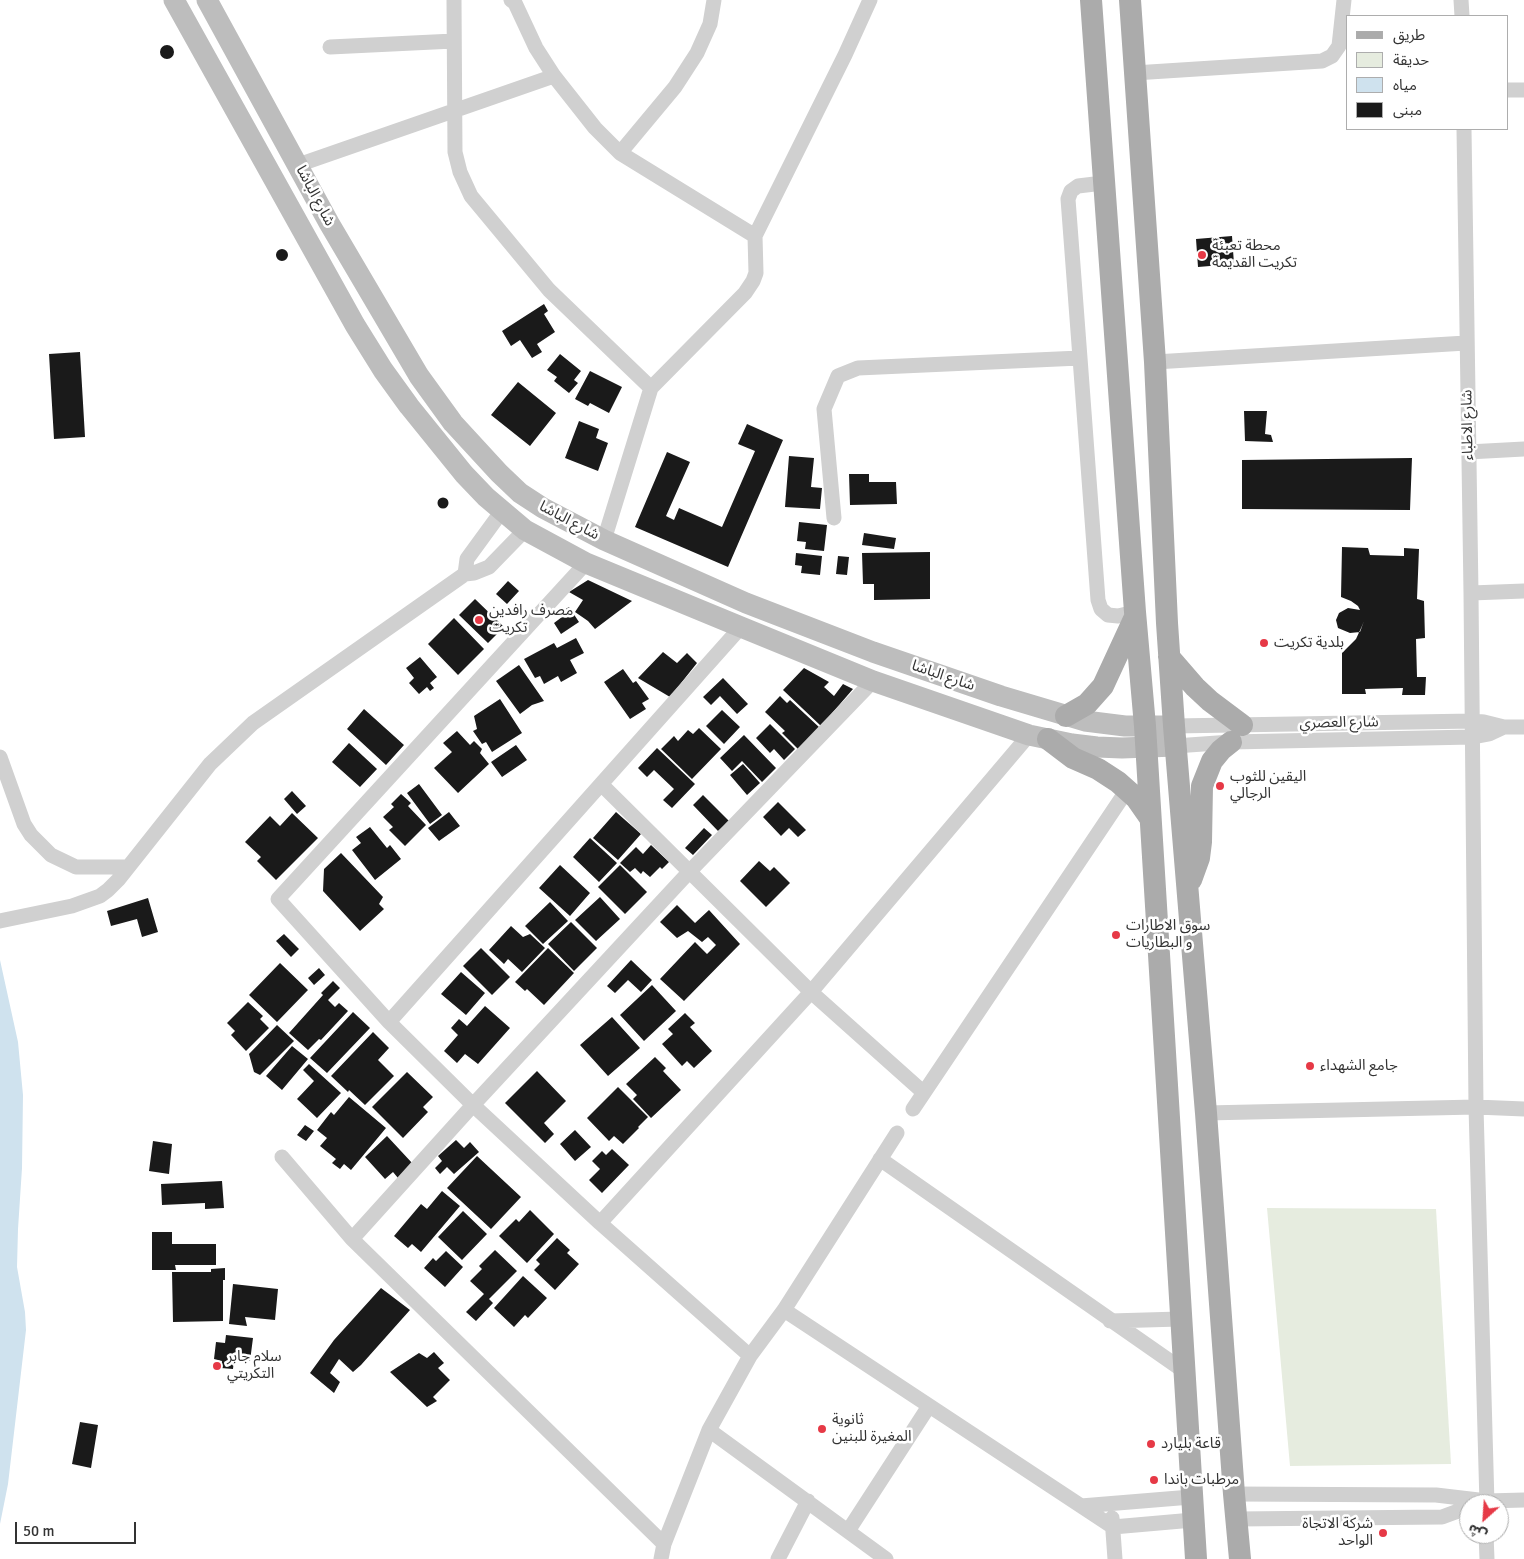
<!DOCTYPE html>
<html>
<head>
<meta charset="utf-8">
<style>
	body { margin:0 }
	#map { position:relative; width:1524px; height:1559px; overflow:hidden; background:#fff; font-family:Signika,"Noto Sans Arabic",sans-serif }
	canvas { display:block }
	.legend { position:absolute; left:1346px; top:15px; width:162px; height:115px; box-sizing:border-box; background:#fff; border:1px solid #adadad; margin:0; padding:6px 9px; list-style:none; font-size:15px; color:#333 }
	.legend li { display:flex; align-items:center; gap:10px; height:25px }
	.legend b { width:25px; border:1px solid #adadad }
	.north { position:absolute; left:1459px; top:1494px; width:50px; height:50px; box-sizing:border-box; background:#fff; border:1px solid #adadad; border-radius:50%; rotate:206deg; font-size:14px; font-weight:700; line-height:20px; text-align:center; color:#333 }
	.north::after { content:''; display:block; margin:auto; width:18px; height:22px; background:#e63946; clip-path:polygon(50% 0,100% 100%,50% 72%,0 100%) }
	.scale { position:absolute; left:15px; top:1522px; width:121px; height:22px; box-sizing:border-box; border:2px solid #333; border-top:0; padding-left:6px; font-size:15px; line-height:18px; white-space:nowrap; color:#333; -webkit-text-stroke:4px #fff; paint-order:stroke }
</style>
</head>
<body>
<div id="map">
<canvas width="1524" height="1559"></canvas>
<ul class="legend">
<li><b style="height:6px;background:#ababab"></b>طريق</li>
<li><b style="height:14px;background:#e6ecdf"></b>حديقة</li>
<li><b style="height:14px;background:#cfe2ee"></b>مياه</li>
<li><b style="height:14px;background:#1a1a1a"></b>مبنى</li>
</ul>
<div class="north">ش</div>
<div class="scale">50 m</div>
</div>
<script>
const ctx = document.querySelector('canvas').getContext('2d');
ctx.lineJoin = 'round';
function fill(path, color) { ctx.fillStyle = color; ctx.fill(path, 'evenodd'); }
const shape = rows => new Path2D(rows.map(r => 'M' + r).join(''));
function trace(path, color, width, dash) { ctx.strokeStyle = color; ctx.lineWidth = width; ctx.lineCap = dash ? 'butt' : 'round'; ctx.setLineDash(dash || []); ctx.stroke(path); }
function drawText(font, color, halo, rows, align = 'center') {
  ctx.font = font + ' Signika,"Noto Sans Arabic",sans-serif'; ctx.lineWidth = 5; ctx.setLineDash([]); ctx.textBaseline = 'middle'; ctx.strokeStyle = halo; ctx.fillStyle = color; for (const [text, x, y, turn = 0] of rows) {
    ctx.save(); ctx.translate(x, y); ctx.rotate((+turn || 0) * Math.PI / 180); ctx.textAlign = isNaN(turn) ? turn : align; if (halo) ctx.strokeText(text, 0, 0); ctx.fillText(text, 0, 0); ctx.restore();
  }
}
const green = shape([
	[1267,1208,1436,1209,1451,1464,1290,1466]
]);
const water = shape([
	[0,960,18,1042,23,1095,22,1168,18,1229,17,1267,25,1312,26,1330,8,1484,0,1524]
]);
const building = shape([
	'160 52a7 7 0 1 1 14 0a7 7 0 1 1-14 0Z',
	[1232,236,1234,264,1198,267,1196,239],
	'276 255a6 6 0 1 1 12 0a6 6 0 1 1-12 0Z',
	[544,304,548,311,544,314,555,332,537,344,542,352,532,358,520,340,511,346,502,331],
	[80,352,85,437,54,439,49,354],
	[560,354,581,371,574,380,578,383,569,393,554,381,557,377,547,370],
	[590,371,622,387,609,413,590,403,588,406,575,399],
	[518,382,556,413,530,446,491,415],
	[1244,411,1267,411,1265,434,1271,435,1273,442,1245,441],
	[579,421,599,429,596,438,608,443,598,471,565,458],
	[747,424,783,440,728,567,635,527,667,452,690,462,666,516,674,520,679,508,722,527,755,451,738,444],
	[789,456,814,458,811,487,822,488,820,509,785,507],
	[1412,458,1410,510,1242,509,1242,460],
	[849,474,869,474,869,482,896,482,897,504,850,505],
	'437.5 503a5.5 5.5 0 1 1 11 0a5.5 5.5 0 1 1-11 0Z',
	[799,522,827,525,824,551,805,549,806,542,797,541],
	[864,533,896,538,894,549,862,545],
	[1342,547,1368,548,1370,555,1404,556,1404,548,1419,549,1417,599,1424,601,1425,638,1416,639,1417,677,1426,677,1425,695,1402,695,1403,688,1365,689,1366,694,1342,694,1342,653,1356,639,1362,626,1364,621,1360,632,1350,633,1338,628,1336,620,1339,613,1348,608,1360,610,1358,606,1351,601,1341,597],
	[930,552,930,599,874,600,874,584,863,584,862,553],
	[796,553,822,556,820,575,801,573,802,566,795,565],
	[838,556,849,557,847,575,836,574],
	[588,580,632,601,595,629,588,621,575,612,583,600,569,592],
	[508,581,519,591,507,604,496,594],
	[475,599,504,627,488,643,459,615],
	[569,607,579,622,561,634,554,623,562,617,559,613],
	[454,618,484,649,458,675,428,644],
	[576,638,584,653,570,660,577,673,561,682,558,676,544,684,540,676,535,678,524,659,554,643,557,648],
	[663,652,677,663,687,653,697,663,670,697,638,678],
	[420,657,437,677,430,683,434,688,430,691,427,687,419,694,409,683,414,678,406,668],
	[519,665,544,701,532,705,520,714,496,681],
	[804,668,829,682,824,687,834,696,843,684,853,689,821,726,783,690],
	[623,669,633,683,636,681,649,699,642,703,646,709,630,719,604,682],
	[723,678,748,704,737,714,720,696,711,705,703,697],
	[780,696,787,703,790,700,820,728,799,750,782,733,785,731,765,712],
	[500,699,522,733,492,752,486,742,482,744,473,731,477,729,474,716],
	[364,709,404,745,386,765,347,729],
	[722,710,740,727,724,744,706,726],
	[770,724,795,749,784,760,774,749,770,753,756,738],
	[699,728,721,749,692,779,661,749,674,736,678,741,688,730,693,734],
	[457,731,470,745,474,741,482,749,480,753,489,764,458,793,434,768,452,752,443,743],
	[744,735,776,768,762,782,742,761,732,771,720,758],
	[349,743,377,769,360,787,332,762],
	[516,745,527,760,502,777,491,762],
	[657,748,695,784,672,808,663,800,674,789,654,770,647,777,638,768],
	[743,764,760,783,747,795,730,775],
	[419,784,442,815,430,824,407,793],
	[292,791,306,806,297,814,284,799],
	[401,794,411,803,408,806,426,825,405,846,389,830,393,827,383,817,394,807,391,804],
	[703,795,729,821,718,831,693,805],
	[778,802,806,830,798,837,789,828,781,836,763,817],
	[449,812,460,826,439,841,428,828],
	[616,812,641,834,618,860,593,838],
	[292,813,318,838,276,880,257,861,261,857,245,842,270,816,280,826],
	[370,827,387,848,390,845,401,859,375,880,352,850,361,843,356,837],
	[704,828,712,835,693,855,685,848],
	[590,838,617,863,599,882,573,857],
	[651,845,669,862,662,869,660,867,650,877,643,871,641,874,635,868,630,872,620,863,636,847,643,854],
	[341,853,383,897,379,904,384,909,360,931,323,891,324,869],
	[759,861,770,871,774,867,790,883,766,907,740,881],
	[560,865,590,893,570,916,539,888],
	[620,865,647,892,625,914,598,887],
	[600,897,620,919,596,941,575,920],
	[148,898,158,932,142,937,137,919,111,926,107,911],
	[550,902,568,921,543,944,525,926],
	[677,905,695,923,709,910,740,944,684,1001,660,979,695,942,707,954,716,945,708,937,702,942,688,931,677,938,660,922],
	[571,922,597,948,574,971,548,944],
	[511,926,523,937,530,934,545,948,522,972,508,959,504,964,489,950],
	[284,934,299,949,291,957,276,941],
	[481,948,510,977,492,995,463,966],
	[548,948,574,973,544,1005,527,989,525,991,515,982],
	[631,960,652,980,641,992,628,980,615,993,607,986],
	[280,963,308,990,277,1022,249,995],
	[319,968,325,975,314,985,308,978],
	[461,972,485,993,466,1015,441,994],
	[333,981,340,988,328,1000,335,1007,339,1003,348,1011,321,1040,319,1039,308,1050,289,1033,323,995,321,993],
	[652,985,676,1011,644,1041,620,1015],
	[248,1002,263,1016,260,1019,269,1028,246,1051,231,1035,235,1031,227,1023],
	[485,1006,510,1028,478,1064,465,1054,457,1063,444,1051,458,1035,451,1028,459,1019,467,1026],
	[353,1012,370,1028,327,1073,310,1058],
	[685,1013,695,1023,690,1027,712,1051,694,1068,687,1061,682,1066,662,1044,673,1034,668,1029],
	[612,1017,640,1048,608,1076,580,1045],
	[277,1025,294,1041,260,1075,254,1072,249,1054],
	[373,1032,389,1048,378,1060,394,1076,365,1105,349,1090,348,1092,331,1076],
	[292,1046,308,1059,282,1090,266,1076],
	[655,1057,666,1068,663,1071,681,1090,651,1118,633,1099,637,1095,626,1084],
	[309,1064,341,1093,317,1118,297,1099,314,1081,303,1070],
	[537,1071,566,1101,544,1123,554,1134,545,1143,505,1103],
	[407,1072,433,1097,423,1107,428,1112,403,1138,372,1107],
	[618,1087,648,1117,638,1127,639,1128,623,1144,614,1136,609,1141,587,1118],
	[349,1097,386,1128,351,1170,344,1164,340,1169,332,1163,336,1159,320,1146,327,1138,317,1130,331,1112,334,1115],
	[305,1125,314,1131,306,1141,297,1135],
	[575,1130,591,1147,575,1161,560,1144],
	[387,1136,413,1164,398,1178,393,1172,385,1179,365,1157],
	[456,1140,464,1148,470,1142,479,1152,454,1174,447,1167,440,1174,435,1168,442,1161,438,1156],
	[153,1141,172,1144,169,1174,149,1171],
	[612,1149,629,1165,602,1193,589,1180,600,1169,592,1161,602,1151,606,1155],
	[477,1156,521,1197,491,1229,447,1188],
	[222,1181,224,1208,205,1209,205,1203,162,1205,161,1184],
	[442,1191,460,1206,421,1252,412,1244,408,1248,394,1236,421,1204,427,1209],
	[530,1210,554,1234,527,1263,499,1236,516,1219,519,1222],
	[463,1211,487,1234,462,1260,438,1237],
	[152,1232,172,1232,172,1244,216,1244,216,1265,175,1265,176,1270,152,1270],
	[557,1238,570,1250,567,1253,579,1264,555,1290,534,1270,540,1264,536,1260],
	[495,1250,517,1271,489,1299,493,1303,476,1321,466,1312,484,1294,470,1281,482,1269,479,1266],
	[446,1251,463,1267,445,1287,424,1268,433,1258,436,1261],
	[225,1268,225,1280,223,1280,223,1321,173,1322,172,1272,211,1272,211,1269],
	[523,1276,547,1298,528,1318,525,1315,514,1327,494,1308],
	[233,1284,278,1289,275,1320,245,1317,247,1326,229,1324],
	[381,1288,410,1310,361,1365,353,1372,339,1359,330,1373,340,1382,334,1393,310,1373,334,1340],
	[226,1335,253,1338,250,1361,234,1359,233,1369,221,1368,222,1361,214,1359,216,1342,225,1343],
	[434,1352,444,1363,438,1368,450,1380,433,1397,437,1401,427,1407,390,1372,419,1353,427,1358],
	[80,1422,98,1425,91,1468,72,1464]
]);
const minor = shape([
	[454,0,455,152,460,172,471,196,549,290,651,388],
	[511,0,515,3,536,48,554,76,595,128,620,153,755,236],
	[1461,0,1462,16],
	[330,47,454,41],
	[1134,73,1322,61,1332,56,1339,46,1344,0],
	[1508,90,1524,90],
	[1464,129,1471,593,1476,1107,1487,1504],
	[620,153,675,87,697,53,710,24,714,0],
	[298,165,554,76],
	[1103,183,1078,186,1071,191,1068,199,1080,358,1098,600,1101,609,1108,615,1118,616,1135,612],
	[1155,362,1466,343],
	[1468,452,1524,449],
	[834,518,824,409,838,376,858,368,1080,358],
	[604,540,651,388,745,293,753,281,756,273,755,236,845,55,870,0],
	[586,563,278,899,389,1022,473,1105,600,1223,750,1356],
	[465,574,467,559,502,511],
	[1471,593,1524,591],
	[1174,726,1473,721,1484,722,1504,727,1524,727],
	[1175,746,1231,742,1473,737,1489,734,1504,727],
	[0,757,24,824,31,835,51,855,76,867,128,867],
	[601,784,811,992,923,1092],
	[0,921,72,906,100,896,108,890,118,880,210,764,253,723,465,574,474,573,489,567,525,530],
	[389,1022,741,627],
	[913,1109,1127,790],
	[1206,1113,1476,1107,1524,1109],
	[282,1157,352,1239,664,1544],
	[880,1159,1184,1371],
	[600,1223,811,992,1029,735],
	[352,1239,473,1105,690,871,873,681],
	[784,1310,1113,1527,1193,1520],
	[1110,1321,1180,1319],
	[709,1430,886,1559],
	[1234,1494,1436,1495,1487,1501,1524,1500],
	[1081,1506,1191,1497],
	[1112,1518,1115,1559],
	[1237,1519,1442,1517,1469,1507],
	[848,1531,929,1406],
	[1486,1534,1487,1559],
	[661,1559,664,1544,709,1430,750,1356,784,1310,897,1133],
	[778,1559,808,1501]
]);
const secondary = shape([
	[174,0,355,325,383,370,409,406,464,474,486,497,525,530,586,563,741,627,873,681,1029,735,1072,744,1097,747,1122,748,1175,746],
	[207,0,329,223,419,376,453,423,499,473,520,493,543,508,604,540,746,603,873,652,1001,696,1085,721,1125,726,1174,726]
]);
const primary = shape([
	[1091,0,1135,612,1145,726,1196,1559],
	[1130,0,1155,362,1167,623,1174,726,1206,1113,1234,1494,1240,1559],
	[1169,657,1195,687,1210,701,1242,725],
	[1066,716,1087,704,1103,686,1134,619],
	[1048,739,1073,758,1098,769,1118,782,1136,798,1150,818],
	[1191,880,1199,858,1201,842,1202,786,1212,761,1221,750,1231,742]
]);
const markers = [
	[1202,255,5,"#e63946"],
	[479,620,5,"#e63946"],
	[1264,643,5,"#e63946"],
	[1220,786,5,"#e63946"],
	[1116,935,5,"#e63946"],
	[1310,1066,5,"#e63946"],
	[217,1366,5,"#e63946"],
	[822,1429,5,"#e63946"],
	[1151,1444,5,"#e63946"],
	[1154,1480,5,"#e63946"],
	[1383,1533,5,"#e63946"]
];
const streetNames = [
	["شارع الباشا",315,196,62],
	["شارع الاطباء",1468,425,-91],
	["شارع الباشا",569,521,28],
	["شارع الباشا",943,676,19],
	["شارع العصري",1339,723,-1]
];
const poiNames = [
	["محطة تعبئة",1212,246],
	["تكريت القديمة",1212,263],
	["مصرف رافدين",489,611],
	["تكريت",489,628],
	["بلدية تكريت",1274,643],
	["اليقين للثوب",1230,777],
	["الرجالي",1230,794],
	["سوق الاطارات",1126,926],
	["و البطاريات",1126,943],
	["جامع الشهداء",1320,1066],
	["سلام جابر",227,1357],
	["التكريتي",227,1374],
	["ثانوية",832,1420],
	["المغيرة للبنين",832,1437],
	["قاعة بليارد",1161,1444],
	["مرطبات باندا",1164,1480],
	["شركة الاتجاة",1373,1524,"right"],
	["الواحد",1373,1541,"right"]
];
fill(green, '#e6ecdf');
fill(water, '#cfe2ee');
fill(building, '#1a1a1a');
trace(minor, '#d0d0d0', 15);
trace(secondary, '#bdbdbd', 21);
trace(primary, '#ababab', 22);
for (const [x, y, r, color] of markers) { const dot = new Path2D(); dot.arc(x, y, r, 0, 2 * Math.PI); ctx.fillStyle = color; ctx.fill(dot); trace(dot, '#fff', 2); }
drawText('15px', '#333', '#fff', streetNames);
drawText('15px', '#333', '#fff', poiNames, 'left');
</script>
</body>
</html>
